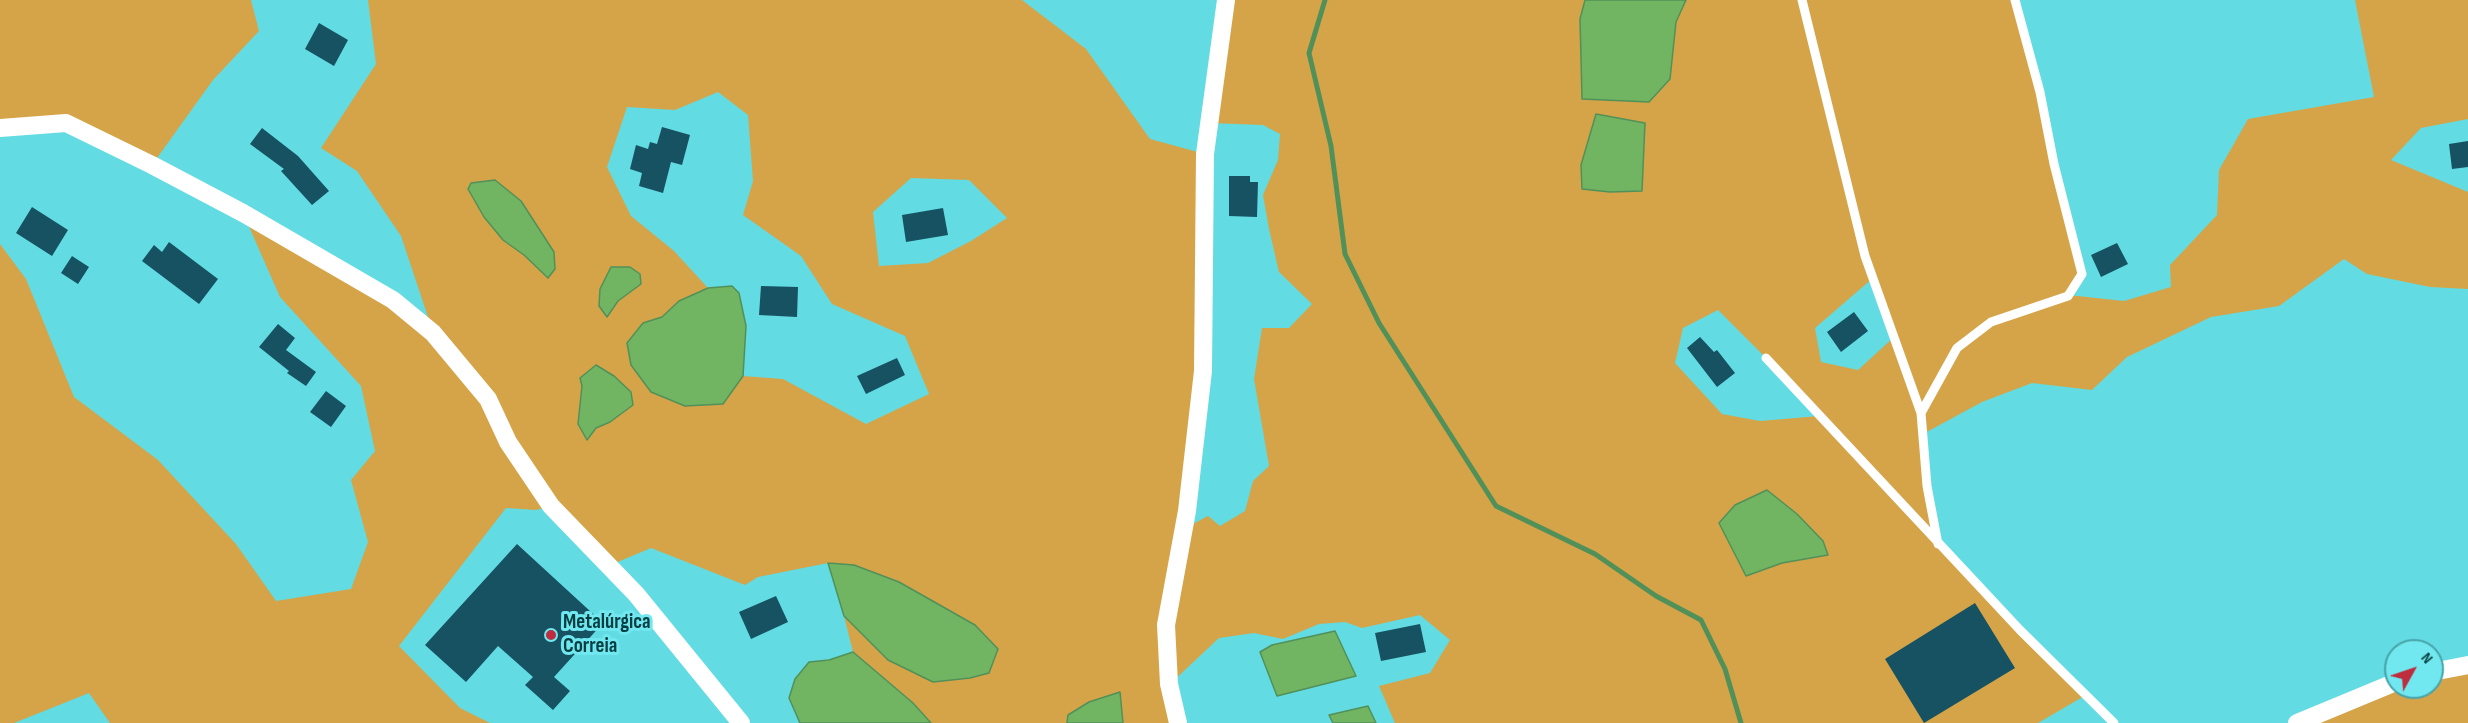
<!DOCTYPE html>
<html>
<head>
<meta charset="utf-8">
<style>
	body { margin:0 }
	#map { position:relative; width:2468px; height:723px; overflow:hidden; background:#62dbe2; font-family:"Sofia Sans Condensed",sans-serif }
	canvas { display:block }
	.north { position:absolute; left:2384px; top:639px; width:60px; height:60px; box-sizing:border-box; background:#71e8ef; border:2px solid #46a4a9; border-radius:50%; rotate:50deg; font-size:16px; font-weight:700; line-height:24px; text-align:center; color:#053e41 }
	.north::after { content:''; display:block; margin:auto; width:21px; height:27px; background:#be2d3d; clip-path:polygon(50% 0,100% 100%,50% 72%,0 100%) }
</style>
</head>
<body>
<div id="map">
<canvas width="2468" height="723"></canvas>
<div class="north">N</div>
</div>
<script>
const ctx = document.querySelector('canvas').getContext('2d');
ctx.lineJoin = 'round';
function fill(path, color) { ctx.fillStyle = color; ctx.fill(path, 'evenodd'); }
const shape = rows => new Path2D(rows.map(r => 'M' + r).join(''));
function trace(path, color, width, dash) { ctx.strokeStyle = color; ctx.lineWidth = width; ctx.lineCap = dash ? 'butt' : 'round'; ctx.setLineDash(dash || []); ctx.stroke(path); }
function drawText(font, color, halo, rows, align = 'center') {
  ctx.font = font + ' "Sofia Sans Condensed",sans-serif'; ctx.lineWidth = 6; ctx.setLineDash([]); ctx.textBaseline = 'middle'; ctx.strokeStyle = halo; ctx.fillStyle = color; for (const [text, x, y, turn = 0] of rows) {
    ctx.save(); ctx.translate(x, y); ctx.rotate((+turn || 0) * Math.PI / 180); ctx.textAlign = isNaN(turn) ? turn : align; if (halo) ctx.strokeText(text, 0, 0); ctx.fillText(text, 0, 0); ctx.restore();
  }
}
const green = shape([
	[0,0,251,0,259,31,213,80,152,165,66,123,0,128],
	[368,0,1022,0,1086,49,1150,139,1205,154,1193,524,1208,516,1220,526,1245,511,1253,481,1269,466,1254,379,1262,328,1289,328,1312,304,1279,272,1269,229,1263,195,1278,160,1280,134,1263,125,1209,123,1226,0,2015,0,2082,274,2068,295,2124,301,2171,287,2170,265,2217,215,2219,170,2248,119,2374,97,2355,0,2468,0,2468,119,2421,128,2391,160,2468,192,2468,289,2430,287,2367,274,2344,259,2279,306,2211,317,2127,357,2092,390,2032,383,1982,402,1923,434,1938,544,2086,695,2038,723,1395,723,1379,686,1430,673,1450,640,1420,615,1362,628,1345,622,1319,624,1283,639,1254,633,1219,638,1170,684,1178,723,931,723,913,703,853,652,844,616,888,660,975,625,899,582,854,565,828,563,758,577,745,585,651,548,608,566,551,506,536,510,506,508,399,646,460,708,490,723,110,723,89,693,14,723,0,723,0,244,26,279,74,397,158,460,236,544,276,601,351,589,368,542,351,480,375,451,361,386,280,297,243,213,433,332,401,236,357,171,321,148,376,64],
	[718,92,748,115,753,181,743,215,801,256,832,304,905,336,929,394,866,424,783,379,743,376,723,404,643,323,662,317,679,301,708,288,674,251,631,216,607,167,627,107,675,110],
	[911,178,969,180,1007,218,971,241,928,263,879,266,873,212],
	[1873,278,1894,337,1858,370,1821,362,1815,328],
	[1718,310,1766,358,1819,416,1760,421,1722,414,1675,363,1683,328],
	[2468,665,2468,723,2297,723,2396,687,2432,687,2432,672]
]);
const water = shape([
	[1585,0,1686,0,1676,22,1670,79,1649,102,1582,99,1580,19,1585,0],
	[1596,114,1645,123,1642,191,1610,192,1582,189,1581,165,1596,114],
	[495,180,521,201,554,252,555,269,548,278,524,255,503,240,484,217,468,189,471,183,495,180],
	[611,267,630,267,640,274,641,284,618,301,607,317,599,306,600,289,611,267],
	[732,286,739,293,746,326,743,376,723,404,685,406,651,392,631,365,627,343,643,323,662,317,679,301,708,288,732,286],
	[596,365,614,376,631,392,633,405,610,422,596,428,587,440,578,424,582,386,580,378,596,365],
	[1767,490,1797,514,1823,541,1828,555,1782,563,1746,576,1719,523,1735,505,1767,490],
	[828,563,854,565,899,582,975,625,998,649,989,673,970,678,933,682,888,660,844,616,828,563],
	[1335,631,1356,676,1277,696,1260,652,1272,645,1335,631],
	[853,652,913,703,931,723,800,723,789,698,795,679,809,662,829,660,853,652],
	[1120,692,1123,723,1067,723,1068,715,1089,702,1120,692],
	[1368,706,1376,723,1333,723,1329,715,1368,706]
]);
const stream = shape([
	[1325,0,1309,53,1331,146,1345,254,1379,323,1496,506,1595,554,1656,596,1701,620,1725,669,1741,723]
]);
const building = shape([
	[319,23,348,40,334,66,305,49],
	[662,127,690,135,682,165,671,162,663,193,639,186,642,173,630,169,636,145,648,149,650,142,657,144],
	[262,128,298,156,329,191,312,205,281,171,284,169,250,144],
	[2468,141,2468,167,2452,169,2449,144],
	[1229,176,1250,176,1250,182,1258,182,1257,217,1229,216],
	[32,207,68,230,52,256,16,233],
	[943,208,948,235,906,242,902,215],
	[169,242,218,279,199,304,142,261,154,245,162,252],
	[2117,243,2128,264,2101,277,2091,255],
	[72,256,89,267,78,284,61,273],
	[761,286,798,287,797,317,759,315],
	[1854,312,1868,331,1841,352,1827,332],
	[278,324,295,338,286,350,316,372,306,386,287,373,289,371,259,347],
	[1700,337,1714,352,1717,350,1735,373,1717,387,1687,348],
	[897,358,905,375,866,394,857,376],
	[326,391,346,406,331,427,310,412],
	[517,544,603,623,554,677,570,691,553,710,525,685,533,677,498,646,466,682,425,645],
	[776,596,788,622,751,639,739,612],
	[1975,603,2015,668,1924,723,1885,659],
	[1420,624,1426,652,1381,661,1375,633]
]);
const service = shape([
	[1802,0,1865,256,1921,413,1927,486,1938,544],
	[1766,358,2020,630,2114,723],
	[1921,413,1957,348,1991,322,2068,296,2082,274,2054,164,2040,92,2015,0]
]);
const minor = shape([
	[0,128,66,123,152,165,243,213,393,300,433,333,488,399,508,442,551,506,636,594,741,723],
	[2432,672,2468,665],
	[1178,723,1169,684,1166,625,1187,511,1203,371,1205,154,1226,0],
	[2297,723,2396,682]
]);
const markers = [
	[551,635,6,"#be2d3d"]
];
const poiNames = [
	["Metalúrgica",563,623],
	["Correia",563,647]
];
fill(green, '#d5a448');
fill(water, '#71b563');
trace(water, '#519159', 1.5);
trace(stream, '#519159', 5);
fill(building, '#165262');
trace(service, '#fff', 9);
trace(minor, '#fff', 18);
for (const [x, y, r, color] of markers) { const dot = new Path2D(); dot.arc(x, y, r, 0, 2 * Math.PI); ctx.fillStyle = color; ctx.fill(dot); trace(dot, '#71e8ef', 2); }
drawText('bold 21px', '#053e41', '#71e8ef', poiNames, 'left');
</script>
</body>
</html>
